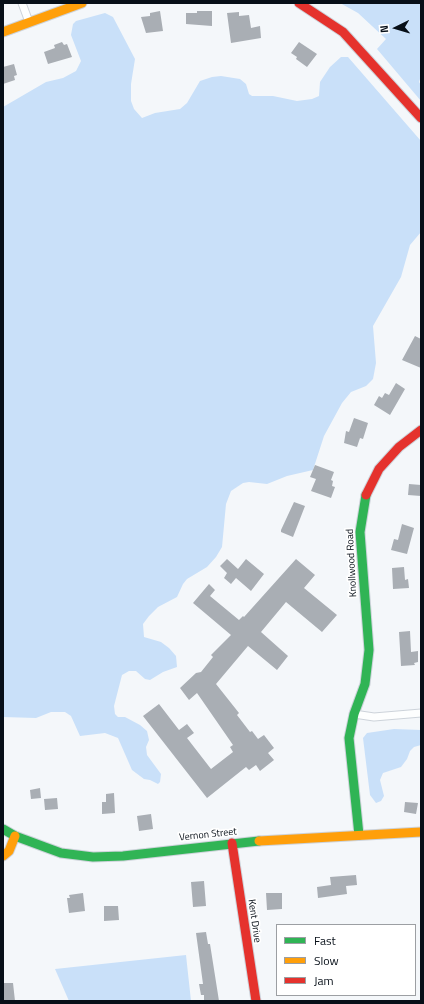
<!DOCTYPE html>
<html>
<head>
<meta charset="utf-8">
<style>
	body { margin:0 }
	#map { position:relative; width:424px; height:1004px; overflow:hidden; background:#f4f7fa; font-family:"Titillium Web",sans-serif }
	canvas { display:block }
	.frame { position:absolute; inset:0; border:4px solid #070f18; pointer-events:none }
	.legend { position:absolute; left:276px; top:924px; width:140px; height:72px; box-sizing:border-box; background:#fff; border:1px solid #9c9fa3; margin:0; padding:5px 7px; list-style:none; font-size:12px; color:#070f18 }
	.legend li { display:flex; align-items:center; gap:8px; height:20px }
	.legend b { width:20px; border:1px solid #9c9fa3 }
	.north { position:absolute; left:376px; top:8px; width:40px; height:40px; -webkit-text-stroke:3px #fff; paint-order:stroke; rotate:265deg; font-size:11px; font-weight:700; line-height:16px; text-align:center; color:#070f18 }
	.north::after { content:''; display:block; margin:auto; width:14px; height:18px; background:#070f18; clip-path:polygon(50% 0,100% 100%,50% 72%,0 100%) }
</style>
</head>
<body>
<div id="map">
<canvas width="424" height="1004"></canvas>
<div class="frame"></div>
<ul class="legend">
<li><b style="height:5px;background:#30b455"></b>Fast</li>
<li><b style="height:5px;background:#ff9f0a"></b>Slow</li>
<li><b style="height:5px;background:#e5322d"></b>Jam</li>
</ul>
<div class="north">N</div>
</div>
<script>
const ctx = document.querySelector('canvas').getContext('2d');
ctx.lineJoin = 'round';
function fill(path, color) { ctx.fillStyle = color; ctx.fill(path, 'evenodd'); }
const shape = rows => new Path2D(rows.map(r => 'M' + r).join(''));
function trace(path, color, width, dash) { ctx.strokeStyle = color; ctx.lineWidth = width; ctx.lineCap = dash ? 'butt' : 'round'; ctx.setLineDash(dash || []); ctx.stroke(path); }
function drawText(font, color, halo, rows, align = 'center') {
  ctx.font = font + ' "Titillium Web",sans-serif'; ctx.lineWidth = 3.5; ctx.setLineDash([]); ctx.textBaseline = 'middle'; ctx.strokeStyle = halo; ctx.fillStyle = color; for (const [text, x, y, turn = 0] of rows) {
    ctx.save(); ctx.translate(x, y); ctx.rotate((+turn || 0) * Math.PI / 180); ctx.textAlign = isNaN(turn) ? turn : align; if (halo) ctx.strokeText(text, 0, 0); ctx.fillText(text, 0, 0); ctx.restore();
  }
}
const green = shape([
	[340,3,421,3,421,76,419,82,421,85,421,101,377,49,386,39,358,13],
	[105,13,113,17,135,59,131,84,131,101,134,109,142,118,155,113,180,109,187,103,200,81,212,77,221,76,240,79,246,84,249,94,252,96,273,96,297,101,312,99,319,96,320,82,330,67,341,57,348,57,421,141,421,232,410,245,401,277,373,326,376,363,373,379,366,386,351,392,342,403,324,436,313,470,287,476,267,484,249,482,243,483,231,491,226,504,222,547,216,557,207,567,187,579,183,584,177,597,158,607,149,616,143,624,144,637,161,642,169,648,176,656,177,667,163,672,150,680,145,679,136,671,129,671,122,675,114,706,115,714,118,717,125,717,140,725,147,731,149,740,146,747,147,755,161,774,160,782,158,784,150,780,144,779,132,770,118,738,105,733,80,736,71,716,65,712,51,712,36,718,3,717,3,107,46,82,63,78,76,71,81,61,71,35,73,24,76,21],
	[394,729,421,730,421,745,414,747,410,751,407,759,401,767,383,773,380,780,384,796,381,801,376,803,370,795,363,738,367,733],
	[186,955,191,1001,69,1001,55,969]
]);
const building = shape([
	[160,11,163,31,146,33,141,17,150,16,150,13],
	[197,11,212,11,212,26,186,24,186,13,197,13],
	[239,12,239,16,249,15,251,28,260,26,261,38,231,43,227,13],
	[62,42,64,45,67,44,72,57,48,64,44,52,55,48,54,45],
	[299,42,317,54,307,67,296,59,297,57,291,53],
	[14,64,17,75,14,76,15,80,3,84,3,67],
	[415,336,421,339,421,368,402,360],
	[396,383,405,389,390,415,374,405,379,396,382,398,385,393,389,395],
	[354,418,368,423,363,439,360,438,357,447,344,443,346,431,349,432],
	[315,465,334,472,331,480,333,481,332,486,335,487,331,498,311,491,316,479,310,477],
	[409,484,421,485,421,496,408,495],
	[294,502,305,506,293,537,281,532,281,530],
	[402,524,414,528,407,554,391,550,394,539,398,540],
	[227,559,238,569,246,559,264,574,251,591,236,578,231,584,224,578,227,573,220,566],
	[296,559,315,575,304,588,337,615,322,632,286,602,261,632,288,656,277,670,248,646,216,684,239,713,237,715,250,732,252,731,258,739,264,735,274,748,268,753,274,760,260,771,256,765,249,770,246,767,207,798,143,716,159,704,179,730,187,724,194,733,187,738,211,769,233,752,230,747,233,745,197,693,189,700,180,688,196,673,201,672,213,657,211,655,231,635,193,603,209,584,215,590,210,596,239,620,243,616,244,617],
	[404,567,405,580,408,579,409,588,393,589,392,568],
	[410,631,411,652,418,651,418,662,414,663,415,665,401,666,399,632],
	[40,788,41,798,31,799,30,790],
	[114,793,115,813,102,814,102,802,106,802,106,794],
	[57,798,58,809,45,810,44,799],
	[405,802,418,803,416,814,404,812],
	[151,814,153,829,139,831,137,816],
	[356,875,357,885,346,886,347,894,318,898,317,887,331,885,330,877],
	[204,881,206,906,193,907,191,882],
	[83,893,85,911,69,913,67,898,70,898,69,895],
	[266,893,282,893,282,909,267,910],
	[104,906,118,906,119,920,104,921],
	[206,932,208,944,210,944,219,1001,204,1001,204,995,201,995,199,984,203,984,196,933],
	[3,983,13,983,15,1001,3,1001]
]);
const street = shape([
	[22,3,29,22],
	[354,714,374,717,421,713]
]);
const fast = shape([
	[3,829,15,836,61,853,93,857,123,856,259,841],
	[359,835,349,738,354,714,365,684,369,650,360,532,366,495]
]);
const slow = shape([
	[3,32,82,3],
	[259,841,421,832],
	[3,856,9,851,15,836]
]);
const jam = shape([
	[299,3,343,32,421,118],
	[366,495,379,469,399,447,421,430],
	[232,843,256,1001]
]);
const streetNames = [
	["Knollwood Road",352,563,-93],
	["Vernon Street",208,835,-6],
	["Kent Drive",254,921,82]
];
fill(green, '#c9e0f9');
fill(building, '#a9aeb4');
trace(street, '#cdd3da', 9);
trace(fast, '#cdd3da', 11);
trace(slow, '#cdd3da', 11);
trace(jam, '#cdd3da', 11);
trace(street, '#fdfefe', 7);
trace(fast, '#30b455', 9);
trace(slow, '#ff9f0a', 9);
trace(jam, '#e5322d', 9);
drawText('10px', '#070f18', '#fff', streetNames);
</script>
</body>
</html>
